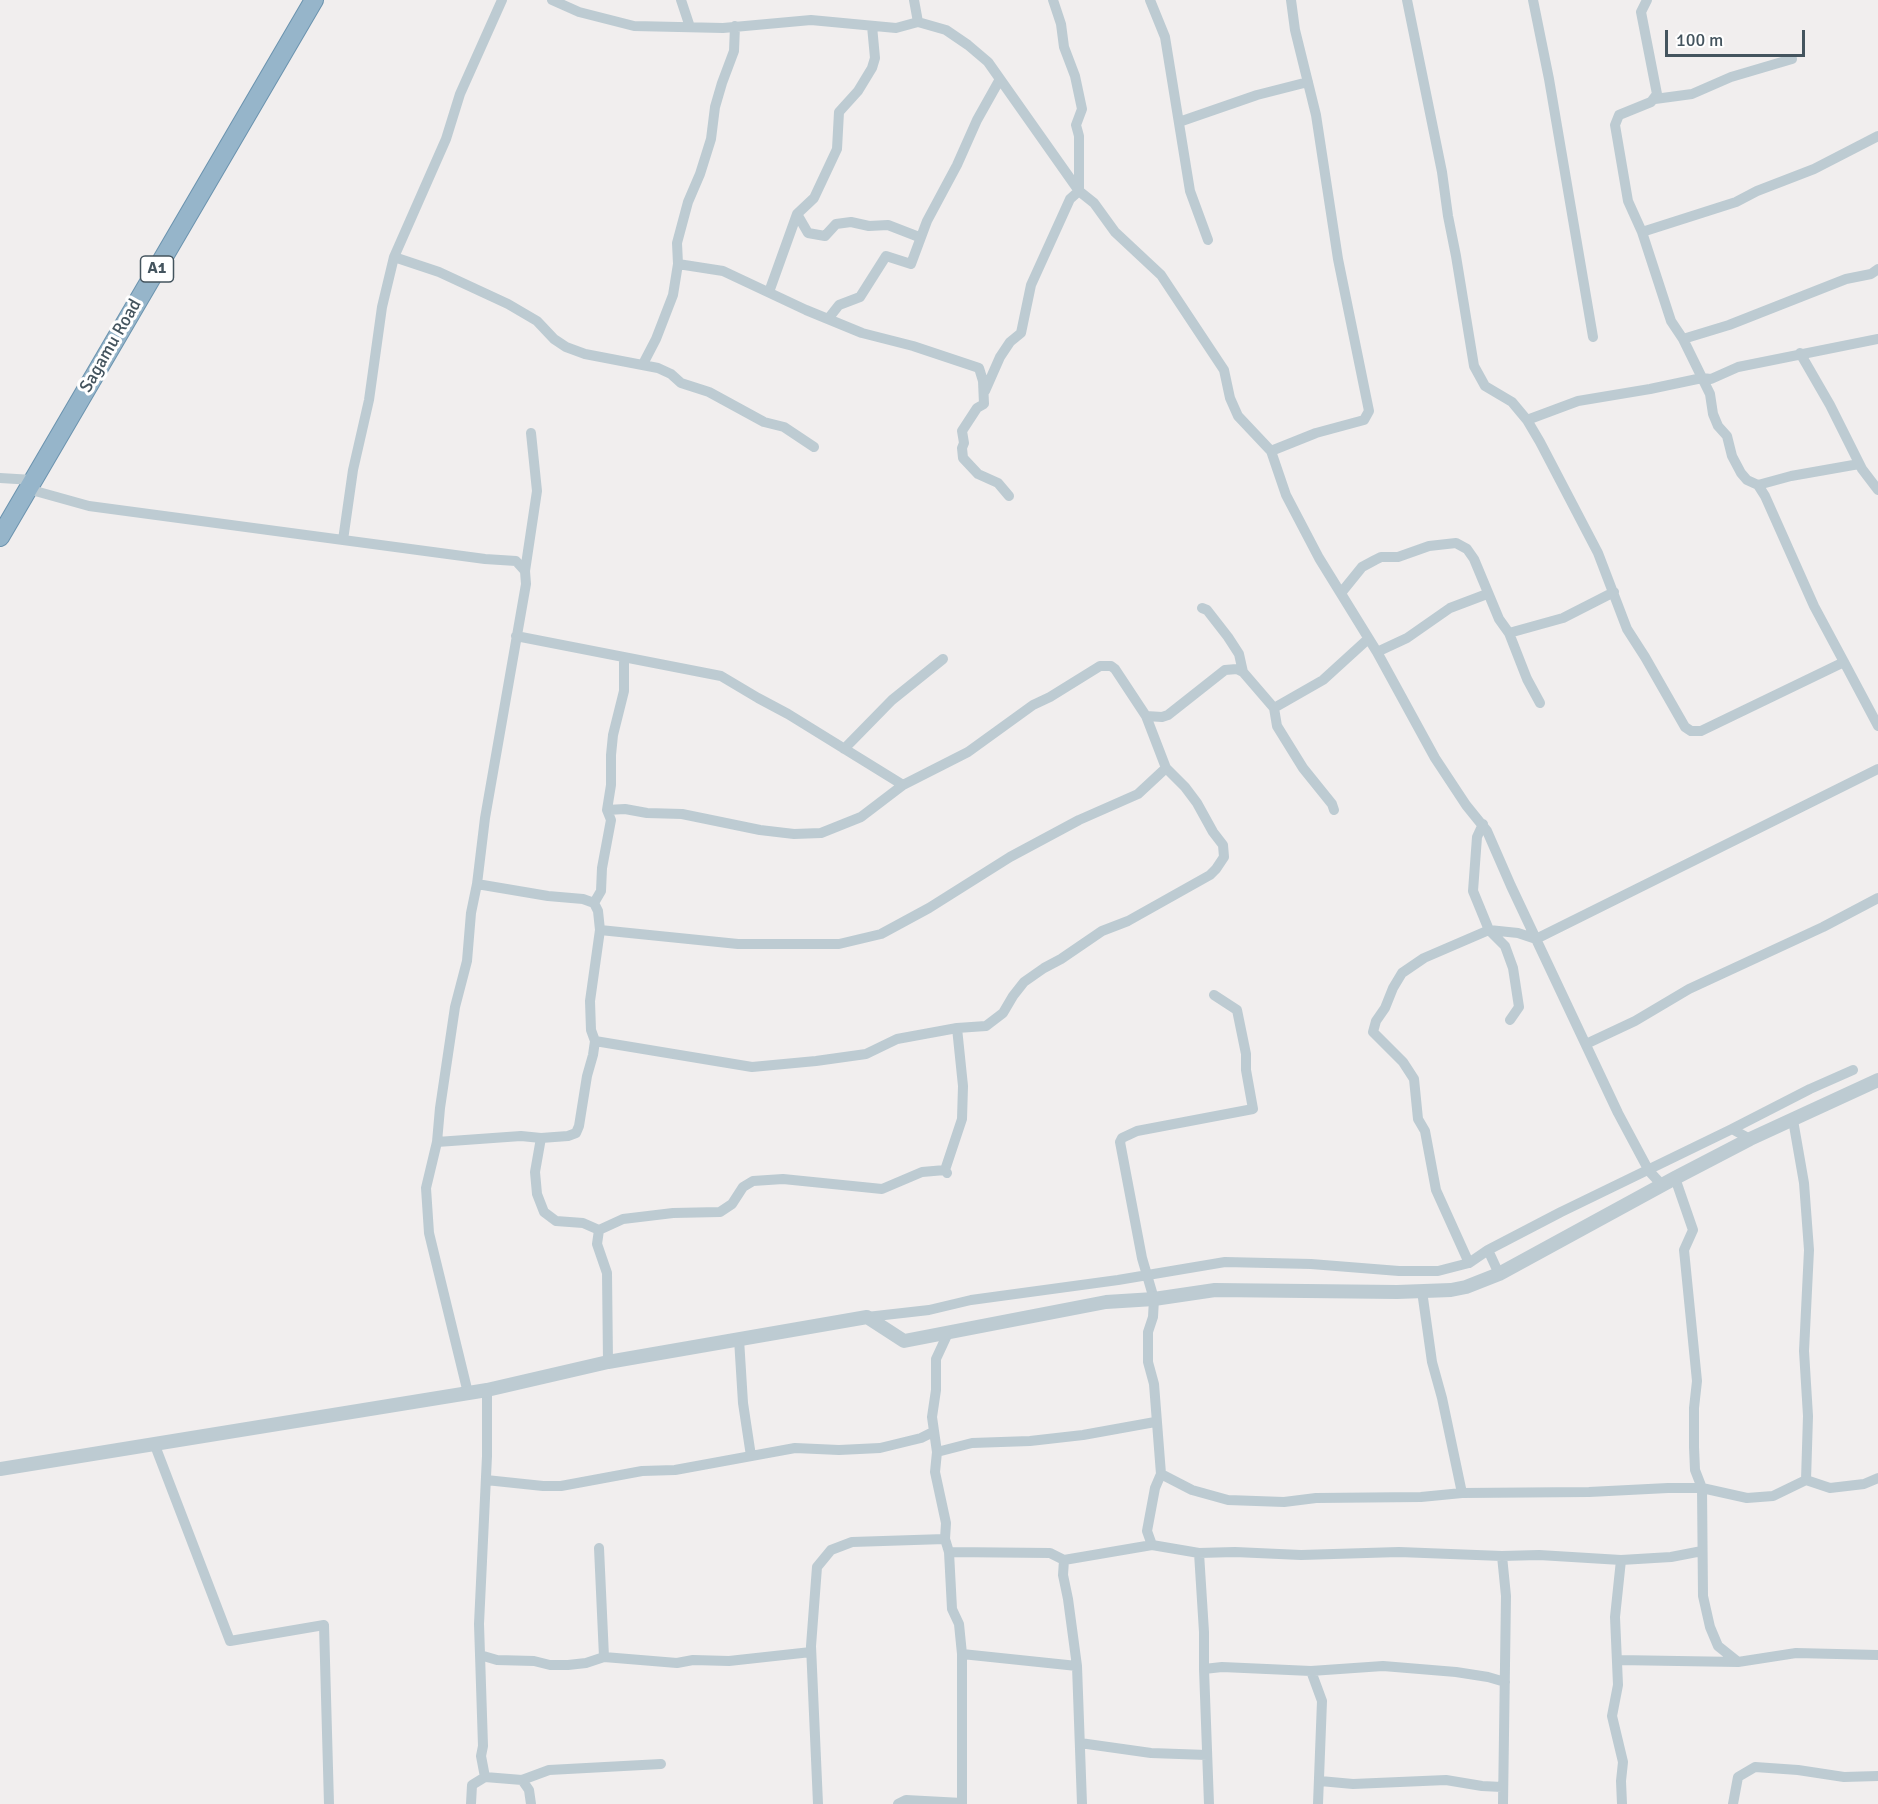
<!DOCTYPE html>
<html>
<head>
<meta charset="utf-8">
<style>
	body { margin:0 }
	#map { position:relative; width:1878px; height:1804px; overflow:hidden; background:#f1eeee; font-family:Signika,sans-serif }
	canvas { display:block }
	.scale { position:absolute; left:1665px; top:30px; width:140px; height:27px; box-sizing:border-box; border:3px solid #44545e; border-top:0; padding-left:8px; font-size:18px; line-height:21px; white-space:nowrap; color:#44545e; -webkit-text-stroke:4px #fff; paint-order:stroke }
</style>
</head>
<body>
<div id="map">
<canvas width="1878" height="1804"></canvas>
<div class="scale">100 m</div>
</div>
<script>
const ctx = document.querySelector('canvas').getContext('2d');
ctx.lineJoin = 'round';
const shape = rows => new Path2D(rows.map(r => 'M' + r).join(''));
function trace(path, color, width, dash) { ctx.strokeStyle = color; ctx.lineWidth = width; ctx.lineCap = dash ? 'butt' : 'round'; ctx.setLineDash(dash || []); ctx.stroke(path); }
function drawText(font, color, halo, rows, align = 'center') {
  ctx.font = font + ' Signika,sans-serif'; ctx.lineWidth = 6; ctx.setLineDash([]); ctx.textBaseline = 'middle'; ctx.strokeStyle = halo; ctx.fillStyle = color; for (const [text, x, y, turn = 0] of rows) {
    ctx.save(); ctx.translate(x, y); ctx.rotate((+turn || 0) * Math.PI / 180); ctx.textAlign = isNaN(turn) ? turn : align; if (halo) ctx.strokeText(text, 0, 0); ctx.fillText(text, 0, 0); ctx.restore();
  }
}
const minor = shape([
	[552,0,579,12,634,26,723,28,811,20,896,28,918,22,946,30,968,45,988,62,1079,191,1094,203,1115,232,1161,275,1224,370,1230,398,1238,416,1271,451,1286,495,1319,558,1377,652,1435,758,1466,805,1487,831,1511,886,1618,1113,1649,1171,1662,1185],
	[681,0,690,27],
	[914,0,918,22],
	[1150,0,1165,37,1190,191,1208,240],
	[1407,0,1442,172,1448,216,1456,256,1474,366,1485,386,1512,402,1527,420,1540,442,1598,553,1627,629,1645,657,1685,727,1691,731,1701,731,1844,662,1878,726],
	[1533,0,1549,79,1593,337],
	[1647,0,1641,12,1657,94,1651,102,1619,115,1615,125,1628,201,1642,232,1671,321,1683,339,1710,394,1713,414,1718,426,1727,436,1732,456,1741,473,1747,480,1758,485,1765,496,1814,606,1844,662],
	[1655,99,1692,94,1731,77,1792,59],
	[1179,122,1257,95,1308,82],
	[797,214,808,233,825,236,836,224,851,222,869,226,888,225,919,237],
	[1642,232,1736,202,1757,191,1814,169,1878,136],
	[394,257,439,272,508,304,537,321,554,339,566,347,585,354,658,368,671,374,681,383,709,392,764,422,784,427,814,447],
	[678,264,723,271,806,310,862,333,913,346,979,368,983,381,984,404,977,408,962,431,964,443,962,448,963,458,978,474,998,483,1009,496],
	[769,292,797,214,814,198,837,149,839,112,858,91,872,68,875,58,872,26],
	[828,319,839,305,860,297,886,256,911,264,927,221,957,165,977,120,1000,79],
	[1683,339,1729,325,1846,279,1871,274,1878,269],
	[1800,353,1830,405,1862,469,1878,490],
	[643,364,656,339,673,295,678,264,677,243,688,202,700,174,711,139,715,107,722,83,734,51,735,26],
	[985,391,1000,357,1010,342,1021,333,1031,285,1070,199,1079,191,1079,136,1076,125,1082,109,1075,76,1064,47,1061,24,1053,0],
	[1527,420,1578,401,1650,389,1702,378,1711,379,1738,367,1878,339],
	[1271,451,1316,433,1364,420,1369,411,1338,259,1316,115,1295,30,1291,0],
	[0,478,33,480],
	[1758,485,1791,476,1859,464],
	[28,489,89,506,485,559,516,561,525,571],
	[343,540,353,470,369,400,382,307,394,257,446,139,460,94,502,0],
	[1341,593,1362,567,1375,560,1381,557,1398,557,1429,546,1456,543,1467,549,1474,559,1489,595],
	[1202,608,1207,610,1228,637,1239,654,1243,672,1274,708,1277,726,1303,768,1332,804,1334,810],
	[1509,633,1563,618,1614,592],
	[516,636,721,676,758,698,788,714,903,785],
	[1377,652,1407,638,1450,608,1487,594,1489,595,1499,619,1509,633,1527,679,1540,703],
	[1274,708,1323,680,1368,639],
	[1146,716,1162,717,1168,715,1225,670,1237,669,1243,672],
	[844,749,892,700,943,659],
	[607,810,625,809,647,813,682,814,760,830,794,834,821,833,861,817,903,785,968,752,1033,705,1050,697,1100,666,1111,666,1115,669,1146,716,1166,768],
	[1483,824,1477,837,1473,891,1489,930,1505,946,1513,968,1519,1007,1510,1020],
	[594,903,601,891,602,868,611,820,607,810,611,785,611,755,613,735,624,691,624,658],
	[595,1041,752,1067,816,1061,866,1054,897,1039,957,1028,986,1026,1003,1013,1013,996,1024,982,1044,968,1061,959,1102,931,1128,921,1210,875,1216,869,1224,857,1223,845,1213,832,1197,803,1185,787,1166,768,1138,794,1079,820,1010,857,929,908,881,934,839,944,738,944,600,930],
	[1586,1044,1635,1021,1689,989,1823,927,1878,898],
	[1793,1120,1804,1183,1809,1250,1804,1351,1808,1416,1806,1480],
	[1732,1129,1810,1089,1853,1070],
	[541,1138,535,1172,537,1194,544,1212,556,1221,583,1223,599,1230],
	[437,1142,521,1136,541,1138,568,1136,576,1133,579,1126,587,1076,593,1055,595,1041,591,1030,590,1001,600,930,598,911,594,903,583,899,548,896,477,884],
	[947,1173,945,1170,962,1119,963,1086,957,1028],
	[1675,1178,1693,1230,1684,1250,1697,1381,1694,1408,1694,1447,1695,1470,1702,1488,1703,1596,1710,1627,1718,1646,1738,1662],
	[1488,1250,1469,1263,1436,1190,1425,1131,1418,1119,1414,1079,1403,1062,1373,1032,1376,1021,1385,1008,1393,988,1402,973,1424,958,1489,930,1518,933,1536,939,1878,769],
	[1499,1274,1488,1250,1561,1212,1732,1129,1750,1139],
	[1422,1291,1432,1362,1442,1398,1462,1493],
	[867,1317,929,1310,971,1300,1118,1280,1225,1262,1311,1264,1399,1271,1438,1271,1469,1263],
	[949,1331,936,1359,936,1390,932,1417,937,1452,935,1472,946,1523,945,1539,949,1552,952,1609,959,1624,962,1654,962,1804],
	[739,1339,743,1403,751,1456],
	[608,1362,607,1273,597,1244,599,1230,623,1219,673,1213,720,1212,732,1204,743,1187,753,1181,783,1179,882,1189,922,1172,945,1170],
	[487,1390,487,1456,479,1624,483,1746,481,1756,485,1777,522,1780,549,1770,661,1764],
	[468,1393,429,1233,426,1188,437,1142,440,1108,455,1007,467,961,471,913,477,884,485,818,526,584,525,571,537,491,531,433],
	[154,1443,230,1641,324,1625,329,1804],
	[937,1452,972,1443,1030,1441,1083,1435,1155,1422],
	[1161,1474,1192,1490,1228,1500,1284,1502,1316,1498,1421,1497,1462,1493,1589,1492,1668,1488,1702,1488,1747,1498,1773,1496,1806,1480,1830,1488,1864,1484,1878,1478],
	[486,1480,543,1486,561,1486,642,1471,675,1470,795,1448,839,1450,880,1448,921,1438,933,1432],
	[599,1548,604,1657],
	[949,1552,1050,1553,1064,1560,1063,1575,1068,1599,1077,1666,1082,1804],
	[1199,1553,1235,1552,1301,1555,1399,1552,1502,1556,1539,1555,1621,1560,1671,1557,1702,1551],
	[1502,1556,1506,1596,1503,1804],
	[1064,1560,1152,1545],
	[1621,1560,1615,1617,1618,1685,1612,1716,1623,1762,1621,1781,1622,1804],
	[962,1654,1077,1666],
	[480,1655,497,1660,534,1661,550,1665,568,1665,586,1663,604,1657,677,1663,693,1660,729,1661,811,1652],
	[1618,1660,1738,1662,1796,1653,1878,1655],
	[1204,1669,1222,1667,1311,1671,1383,1666,1456,1672,1488,1677,1505,1682],
	[1311,1671,1322,1701,1318,1804],
	[1080,1743,1151,1753,1207,1755],
	[522,1780,529,1790,531,1804],
	[1320,1781,1353,1784,1446,1780,1482,1786,1502,1787],
	[471,1804,472,1785,485,1777],
	[818,1804,811,1646,817,1567,831,1550,852,1542,945,1539],
	[898,1804,906,1800,962,1803],
	[1209,1804,1204,1669,1204,1632,1199,1553,1152,1545,1147,1531,1155,1488,1161,1474,1154,1384,1148,1362,1148,1332,1153,1317,1154,1299,1142,1258,1120,1142,1122,1138,1137,1131,1253,1109,1246,1070,1246,1054,1237,1010,1214,995],
	[1733,1804,1738,1777,1755,1767,1798,1770,1844,1777,1878,1776]
]);
const tertiary = shape([
	[0,1469,487,1390,608,1362,867,1317,904,1341,1106,1302,1154,1299,1215,1290,1397,1292,1451,1290,1466,1287,1499,1274,1675,1178,1750,1139,1878,1080]
]);
const trunk = shape([
	[0,537,314,0]
]);
const shields = [
	[157,269,33]
];
const shieldNames = [
	["A1",157,269]
];
const streetNames = [
	["Sagamu Road",111,346,-60]
];
trace(trunk, '#6b93ae', 20);
trace(minor, '#bdcbd2', 10);
trace(tertiary, '#bdcbd2', 14);
trace(trunk, '#96b5ca', 18);
for (const [x, y, w] of shields) { const box = new Path2D(); box.roundRect(x - w / 2, y - 13, w, 26, 4.5); ctx.fillStyle = '#fff'; ctx.fill(box); trace(box, '#44545e', 1.5); }
drawText('bold 16px', '#44545e', null, shieldNames);
drawText('18px', '#44545e', '#fff', streetNames);
</script>
</body>
</html>
